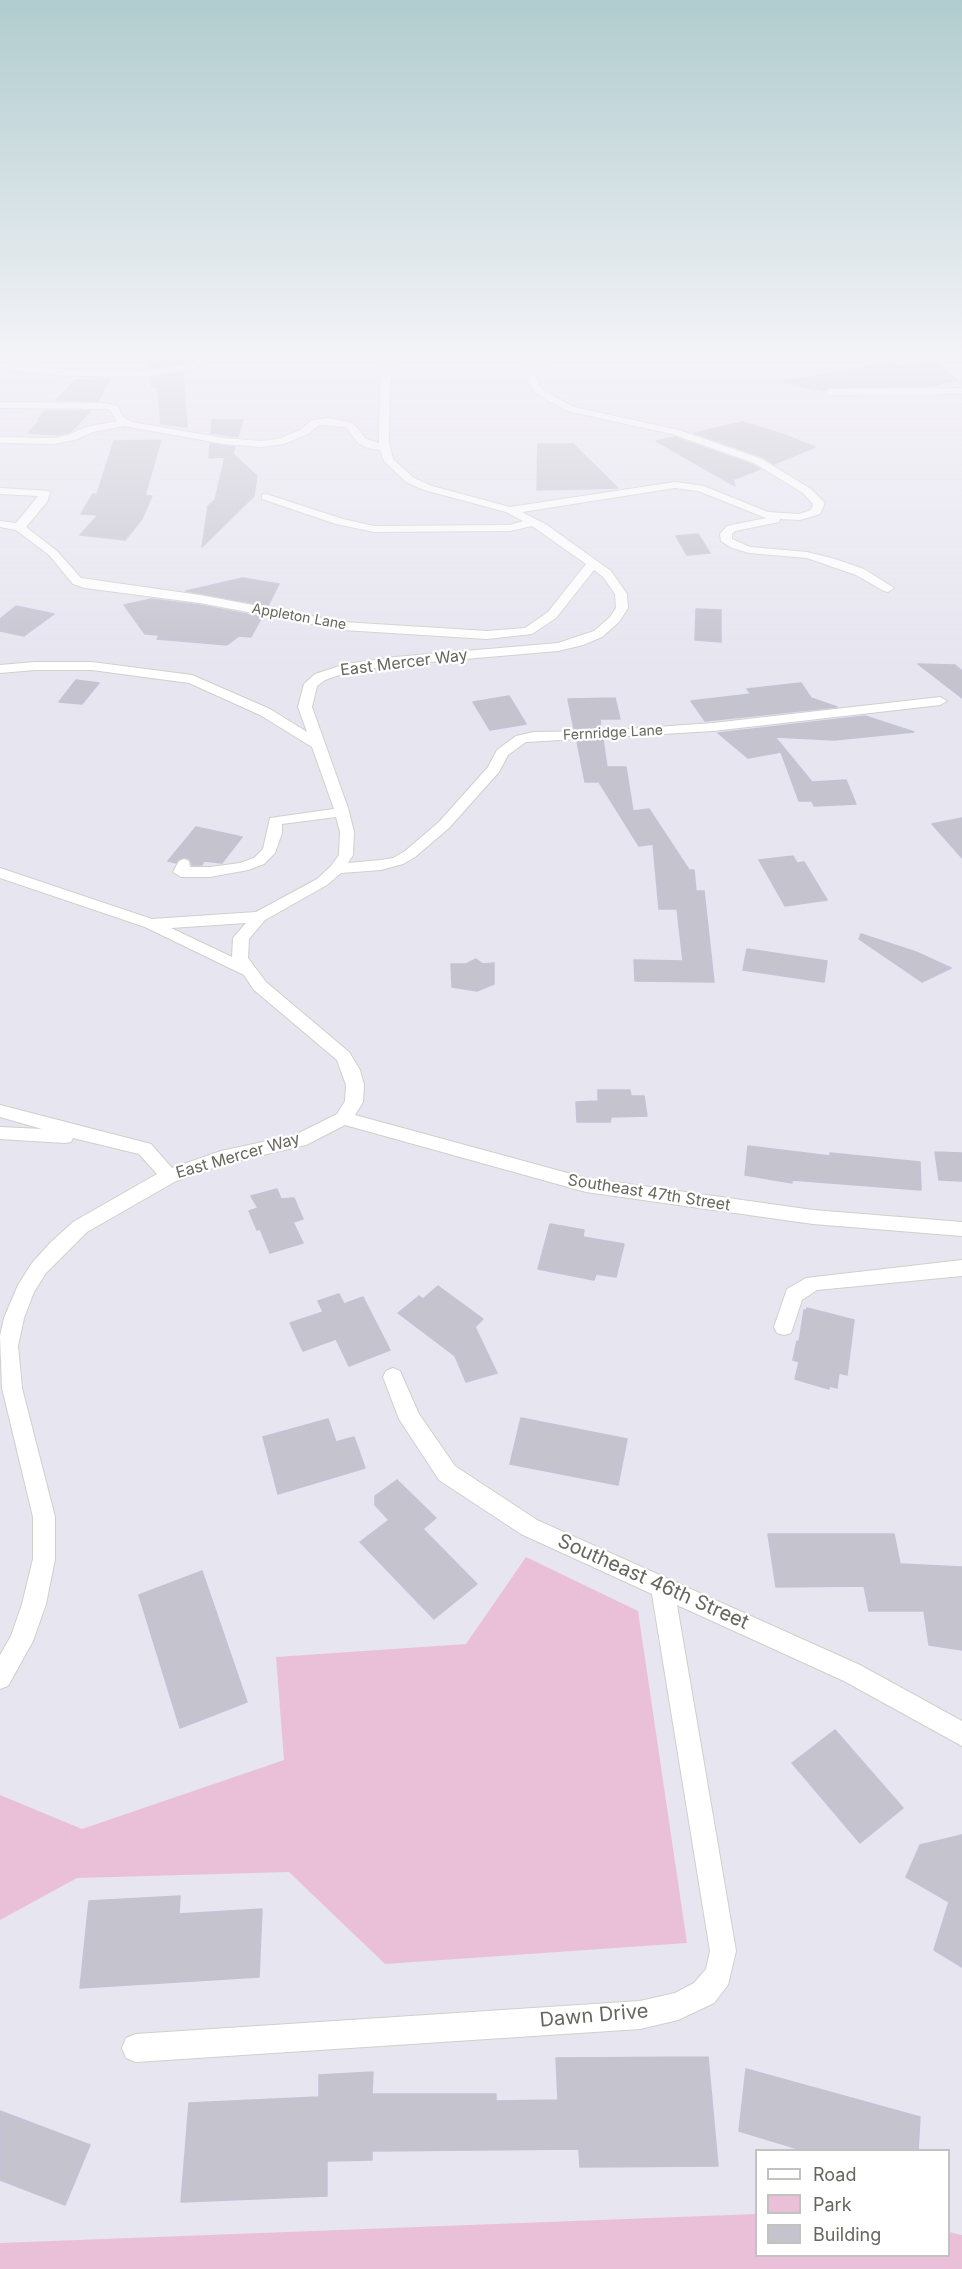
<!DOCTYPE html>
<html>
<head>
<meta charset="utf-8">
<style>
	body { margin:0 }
	#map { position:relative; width:962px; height:2269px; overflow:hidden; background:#e7e5f0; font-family:Inter,sans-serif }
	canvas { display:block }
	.legend { position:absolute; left:755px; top:2149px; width:195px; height:108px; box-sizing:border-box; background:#fff; border:2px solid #c2c2be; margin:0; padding:8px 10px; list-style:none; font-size:18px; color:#67665d }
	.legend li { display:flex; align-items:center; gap:12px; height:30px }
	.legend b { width:30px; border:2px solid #c2c2be }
</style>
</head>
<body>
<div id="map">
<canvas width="962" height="2269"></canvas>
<ul class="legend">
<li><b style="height:8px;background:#fff"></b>Road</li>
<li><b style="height:16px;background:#eac0d9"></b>Park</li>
<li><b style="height:16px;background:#c4c3ce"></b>Building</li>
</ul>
</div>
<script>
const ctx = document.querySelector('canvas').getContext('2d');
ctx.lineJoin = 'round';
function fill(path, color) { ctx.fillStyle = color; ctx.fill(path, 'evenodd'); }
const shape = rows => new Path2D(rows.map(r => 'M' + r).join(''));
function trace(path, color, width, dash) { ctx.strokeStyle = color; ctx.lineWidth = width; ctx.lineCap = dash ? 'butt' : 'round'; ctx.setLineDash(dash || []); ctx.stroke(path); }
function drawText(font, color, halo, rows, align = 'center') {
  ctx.font = font + ' Inter,sans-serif'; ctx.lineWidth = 4.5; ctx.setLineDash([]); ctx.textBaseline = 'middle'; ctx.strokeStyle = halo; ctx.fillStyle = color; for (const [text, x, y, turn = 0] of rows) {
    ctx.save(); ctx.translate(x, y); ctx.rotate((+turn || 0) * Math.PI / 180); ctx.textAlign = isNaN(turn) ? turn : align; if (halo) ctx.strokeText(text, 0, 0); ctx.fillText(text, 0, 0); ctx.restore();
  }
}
const green = shape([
	[526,1557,638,1611,687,1943,385,1964,289,1872,77,1878,0,1920,0,1795,82,1829,284,1760,276,1657,466,1644],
	[756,2214,756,2256,948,2256,949,2232,962,2235,962,2269,0,2269,0,2243]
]);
const building = shape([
	[148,356,182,356,183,363,150,368,148,356],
	[934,362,958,380,930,386,830,387,823,391,784,383,784,381,892,363,899,367,934,362],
	[183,372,187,427,161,424,157,388,152,387,151,378,183,372],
	[76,380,110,380,98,401,56,400,76,380],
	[45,411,90,411,73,430,67,433,58,435,28,433,41,419,38,419,45,411],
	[212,420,243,420,238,437,211,433,212,420],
	[743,422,782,434,815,447,774,464,763,457,694,433,743,422],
	[674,437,753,465,760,469,735,479,732,477,735,486,656,441,674,437],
	[161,440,145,495,152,496,142,519,125,540,80,535,98,515,81,514,93,494,97,494,114,441,161,440],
	[210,444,235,447,233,454,257,476,254,496,202,547,208,506,215,500,225,457,209,458,210,444],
	[538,444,573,444,618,488,537,490,538,444],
	[698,534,710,553,687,555,676,536,698,534],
	[243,578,279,584,268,606,186,591,243,578],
	[151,599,200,605,262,617,251,637,239,636,227,645,157,639,159,635,145,634,124,605,151,599],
	[16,606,54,614,24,636,0,631,0,619,16,606],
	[696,609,721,610,721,642,695,640,696,609],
	[918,664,955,665,962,671,962,698,918,664],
	[76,680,99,683,82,704,59,702,76,680],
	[801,683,811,698,837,707,705,721,691,701,751,694,747,689,801,683],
	[509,696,526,724,490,730,473,702,509,696],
	[615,698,620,719,600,719,601,729,574,729,568,699,615,698],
	[865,716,914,732,834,740,775,737,812,782,846,780,856,804,814,806,812,801,799,801,781,752,748,758,718,733,865,716],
	[603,740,607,767,626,767,633,811,649,809,689,870,694,870,696,891,704,891,714,982,635,981,634,960,683,961,677,909,659,909,653,844,639,846,599,782,585,782,577,741,603,740],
	[962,818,962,858,932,824,962,818],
	[196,827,242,837,222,863,204,861,202,865,192,865,190,859,185,857,176,863,168,861,196,827],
	[793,856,797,863,804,862,827,900,785,906,759,860,793,856],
	[861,934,916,952,951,968,922,982,859,939,861,934],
	[747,949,827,961,824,982,743,970,747,949],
	[476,959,483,964,494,963,494,984,477,991,452,987,451,964,466,964,476,959],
	[598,1090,630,1090,631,1096,644,1096,647,1116,611,1117,610,1122,577,1122,576,1102,598,1101,598,1090],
	[748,1146,830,1156,830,1153,920,1162,921,1190,792,1180,792,1183,745,1175,748,1146],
	[935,1152,962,1153,962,1181,939,1180,935,1152],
	[277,1189,281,1199,294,1198,303,1219,293,1222,303,1243,270,1253,260,1229,257,1230,249,1211,258,1208,251,1196,277,1189],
	[550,1224,584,1230,583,1237,624,1244,616,1277,596,1274,594,1280,538,1269,550,1224],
	[438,1286,483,1319,475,1327,497,1373,466,1382,455,1356,398,1313,419,1296,423,1299,438,1286],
	[339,1294,344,1304,363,1297,390,1350,349,1366,336,1339,303,1351,290,1323,323,1312,318,1301,339,1294],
	[807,1308,854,1320,847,1375,839,1373,837,1388,829,1386,829,1389,795,1379,799,1362,793,1360,797,1341,799,1342,804,1310,806,1311,807,1308],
	[521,1418,627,1439,618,1485,510,1464,521,1418],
	[328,1419,336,1442,354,1437,365,1468,278,1494,263,1437,328,1419],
	[397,1480,436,1518,423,1529,477,1584,434,1619,360,1542,389,1520,375,1505,375,1496,397,1480],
	[768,1534,894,1534,900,1564,962,1567,962,1650,929,1645,924,1611,869,1611,864,1586,776,1587,768,1534],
	[202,1571,247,1702,180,1728,139,1595,202,1571],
	[835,1730,903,1808,860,1843,792,1763,835,1730],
	[962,1835,962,1967,934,1950,949,1902,906,1877,920,1845,962,1835],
	[180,1896,179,1914,262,1909,259,1977,80,1988,89,1901,180,1896],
	[708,2057,718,2166,580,2167,579,2149,372,2151,372,2160,327,2161,327,2196,181,2202,189,2103,319,2097,319,2075,373,2072,372,2094,496,2094,496,2101,558,2100,556,2058,708,2057],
	[746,2069,920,2117,918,2151,805,2151,739,2131,746,2069],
	[0,2111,90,2145,65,2205,0,2180,0,2111]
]);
const minor = shape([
	[201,356,212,356,196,368,144,377,69,376,13,371,8,368,13,365,69,370,144,371,190,364,201,356],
	[385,356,395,356,390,388,389,443,393,459,414,478,432,486,510,507,675,482,704,486,768,512,799,514,811,510,813,504,803,493,754,463,672,434,567,411,535,393,526,377,528,365,536,357,553,356,538,366,536,377,542,389,555,397,574,407,679,430,762,459,811,489,825,503,820,514,800,520,780,519,779,522,735,531,732,534,732,539,750,547,807,552,835,559,864,569,894,588,888,592,884,591,856,575,807,558,749,553,732,548,721,541,720,534,727,526,766,518,698,491,675,488,522,512,547,525,611,571,627,594,628,608,619,622,602,637,583,645,558,651,395,665,348,672,325,680,317,686,312,707,348,808,354,832,353,855,348,863,381,860,393,858,405,851,439,822,488,767,497,750,516,736,534,732,600,731,713,723,940,697,947,701,940,705,713,731,526,742,508,755,499,772,449,828,415,857,403,864,381,870,341,873,327,885,265,920,249,939,248,958,266,982,349,1052,360,1070,364,1085,363,1102,355,1115,586,1178,813,1210,962,1222,962,1236,813,1224,586,1192,345,1125,306,1145,224,1164,176,1181,87,1232,46,1273,34,1292,24,1318,18,1346,22,1388,55,1517,55,1559,46,1604,33,1641,8,1686,0,1689,0,1655,11,1636,22,1604,33,1559,33,1517,2,1388,0,1336,4,1318,18,1285,32,1263,50,1243,73,1222,157,1174,139,1154,73,1138,71,1142,65,1143,0,1139,0,1127,42,1129,0,1117,0,1105,151,1144,172,1168,221,1151,295,1135,337,1114,345,1101,346,1085,337,1060,254,990,244,975,145,927,0,878,0,868,152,919,256,912,317,879,331,866,339,855,340,832,336,817,282,824,282,833,275,853,264,864,248,870,210,877,181,877,173,872,179,861,184,859,189,861,190,867,210,867,240,863,254,858,263,849,270,818,334,809,312,747,260,715,189,683,92,670,35,670,0,673,0,665,35,662,92,662,192,675,270,709,307,732,298,707,304,684,315,674,346,664,395,657,558,643,594,631,610,617,616,608,615,594,603,577,594,570,556,618,532,634,487,639,343,630,200,603,85,588,73,584,49,555,16,530,0,527,0,521,16,523,38,496,0,494,0,488,49,491,50,493,47,502,26,527,57,551,81,578,200,595,343,622,487,631,525,628,548,612,586,564,532,526,510,531,374,532,336,524,262,499,262,495,266,494,343,519,374,526,510,525,523,521,506,512,424,490,406,482,384,461,380,450,368,448,358,443,346,427,319,425,308,434,284,444,261,447,224,444,124,426,93,432,75,440,54,444,0,443,0,437,54,438,68,435,86,427,117,421,110,410,106,409,0,408,0,402,106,403,118,406,122,416,132,422,224,438,261,441,278,439,300,430,312,420,328,418,353,423,366,439,379,443,380,388,385,356],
	[246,923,233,938,232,957,171,928,246,923],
	[962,388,962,394,830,395,825,392,830,389,962,388],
	[962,1260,962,1276,817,1290,802,1300,791,1333,784,1335,777,1333,774,1327,787,1289,806,1278,962,1260],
	[393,1368,400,1371,419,1414,455,1466,537,1520,860,1665,962,1721,962,1746,844,1681,677,1605,736,1951,728,1985,714,2003,678,2020,640,2029,136,2062,126,2058,122,2048,126,2038,136,2034,640,2001,675,1993,694,1983,706,1969,710,1951,652,1594,521,1534,439,1480,399,1419,383,1377,386,1371,393,1368]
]);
const farStreetnames = [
	["Appleton Lane",299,617,10],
	["Fernridge Lane",613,733,-3]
];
const streetNames = [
	["East Mercer Way",404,663,-7],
	["East Mercer Way",238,1156,-16],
	["Southeast 47th Street",649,1193,9]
];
const nearStreetnames = [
	["Southeast 46th Street",653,1582,24],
	["Dawn Drive",594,2016,-5]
];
fill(green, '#eac0d9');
fill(building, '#c4c3ce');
trace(building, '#c4c3d6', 1.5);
trace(minor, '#d0d0c9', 2);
fill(minor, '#fff');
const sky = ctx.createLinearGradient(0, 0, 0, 674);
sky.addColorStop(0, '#b1ccce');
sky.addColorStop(0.53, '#f4f3f8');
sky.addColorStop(1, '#f4f3f800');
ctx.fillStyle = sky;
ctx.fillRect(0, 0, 962, 674);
drawText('14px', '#67665d', '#fff', farStreetnames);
drawText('16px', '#67665d', '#fff', streetNames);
drawText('20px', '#67665d', '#fff', nearStreetnames);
</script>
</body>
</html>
